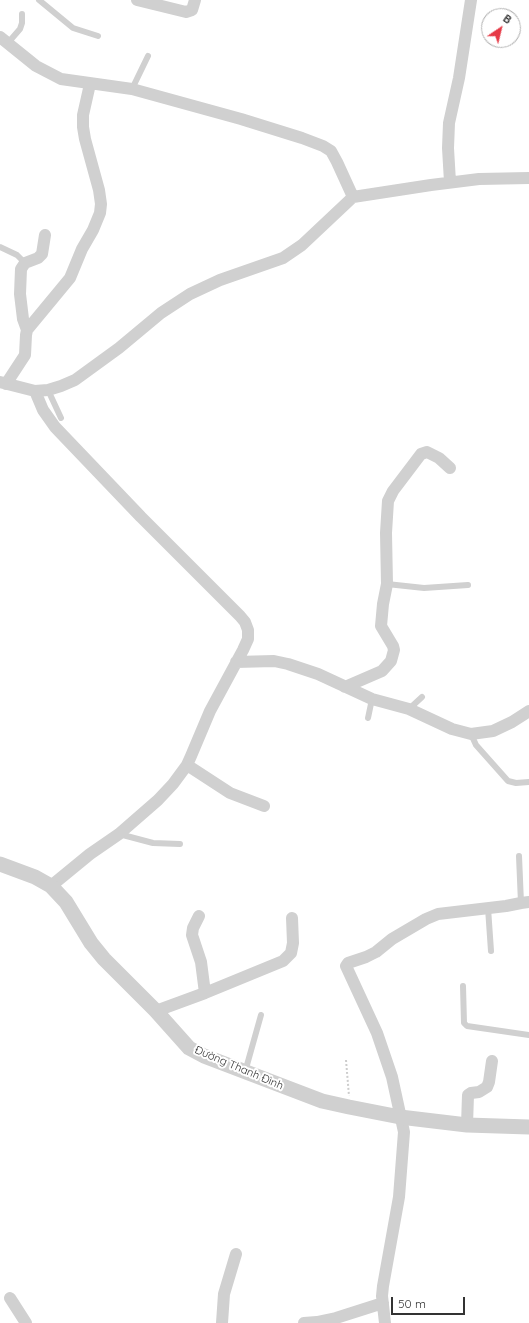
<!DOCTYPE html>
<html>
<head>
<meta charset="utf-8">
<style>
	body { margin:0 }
	#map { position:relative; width:529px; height:1323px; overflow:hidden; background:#fff; font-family:Quicksand,sans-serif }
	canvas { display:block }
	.north { position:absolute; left:481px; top:8px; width:40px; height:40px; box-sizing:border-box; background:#fff; border:1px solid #adadad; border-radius:50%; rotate:35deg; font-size:11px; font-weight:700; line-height:16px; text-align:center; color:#333 }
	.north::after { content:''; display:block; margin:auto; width:14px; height:18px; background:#e63946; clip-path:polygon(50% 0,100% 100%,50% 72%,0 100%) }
	.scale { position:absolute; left:391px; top:1297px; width:74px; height:18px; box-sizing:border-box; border:2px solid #333; border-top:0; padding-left:5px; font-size:12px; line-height:14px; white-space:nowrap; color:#333; -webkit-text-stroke:3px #fff; paint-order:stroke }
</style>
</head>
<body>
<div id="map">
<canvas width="529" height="1323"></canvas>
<div class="north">B</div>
<div class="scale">50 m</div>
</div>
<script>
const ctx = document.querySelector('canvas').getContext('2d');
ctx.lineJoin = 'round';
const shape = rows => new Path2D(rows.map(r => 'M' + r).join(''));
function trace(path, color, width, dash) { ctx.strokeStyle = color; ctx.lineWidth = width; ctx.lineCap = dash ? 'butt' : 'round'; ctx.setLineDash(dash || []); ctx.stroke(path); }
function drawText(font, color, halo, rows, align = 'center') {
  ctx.font = font + ' Quicksand,sans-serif'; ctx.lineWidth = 4; ctx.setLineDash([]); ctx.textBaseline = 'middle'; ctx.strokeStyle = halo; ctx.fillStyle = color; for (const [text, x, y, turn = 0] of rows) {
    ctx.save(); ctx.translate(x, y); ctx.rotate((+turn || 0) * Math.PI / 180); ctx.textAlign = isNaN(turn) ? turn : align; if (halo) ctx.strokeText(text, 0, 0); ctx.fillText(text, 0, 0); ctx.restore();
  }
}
const path = shape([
	[346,1060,349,1096]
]);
const service = shape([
	[39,0,73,28,98,36],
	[7,44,20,29,22,23,22,14],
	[132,89,148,56],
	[0,247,17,255,25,263],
	[48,390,61,418],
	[387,584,424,588,468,585],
	[409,709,422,697],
	[368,718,372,699],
	[471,734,476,745,508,781,516,783,529,782],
	[119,834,153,843,180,844],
	[519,856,521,903],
	[488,908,491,951],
	[463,986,464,1023,467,1026,529,1035],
	[245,1072,261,1015]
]);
const minor = shape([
	[137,0,186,12,192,10,195,0],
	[0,37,36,66,61,79,132,89,241,119,302,138,323,146,331,151,337,162,353,197],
	[450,182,448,148,449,123,459,78,471,0],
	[27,330,23,319,20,294,21,269,25,263,38,258,42,254,45,235],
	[0,382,35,391,48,390,61,386,75,380,119,348,161,313,190,294,220,280,283,258,302,245,353,197,431,185,479,179,529,178],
	[6,384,25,355,26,335,27,330,70,278,82,249,93,230,100,213,101,204,99,190,85,139,83,127,83,115,90,84],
	[35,391,43,410,55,427,141,517,240,616,245,622,248,630,248,639,243,650,210,711,191,756,187,765,173,784,158,800,119,834,90,854,51,886],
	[236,662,274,661,288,664,318,674,372,699,409,709,452,729,471,734,493,731,512,722,529,711],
	[345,687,382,671,391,661,394,650,393,646,381,626,383,604,387,584,386,533,388,501,393,491,421,454,427,452,439,458,450,468],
	[187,765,230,793,264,806],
	[199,916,193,928,192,935,201,962,205,993],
	[156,1011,205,993,283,961,291,953,293,943,292,918],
	[467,1125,468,1095,471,1093,479,1092,487,1087,489,1082,492,1061],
	[10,1298,26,1323],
	[222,1323,224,1294,236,1254],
	[304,1323,317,1322,336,1318,383,1303],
	[385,1323,382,1296,383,1286,399,1197,404,1132,392,1077,377,1033,346,966,348,963,366,957,376,952,392,939,426,919,438,914,506,906,521,903,529,902]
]);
const tertiary = shape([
	[0,864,35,877,51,886,66,902,91,943,104,959,156,1011,189,1048,204,1056,322,1101,349,1107,400,1117,467,1125,529,1127]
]);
const streetNames = [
	["Đường Thanh Đình",239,1068,23]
];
trace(path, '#cdcdcd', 2, [2, 2]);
trace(service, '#d0d0d0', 6);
trace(minor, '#d0d0d0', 12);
trace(tertiary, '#d0d0d0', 15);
drawText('11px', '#333', '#fff', streetNames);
</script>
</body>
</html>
